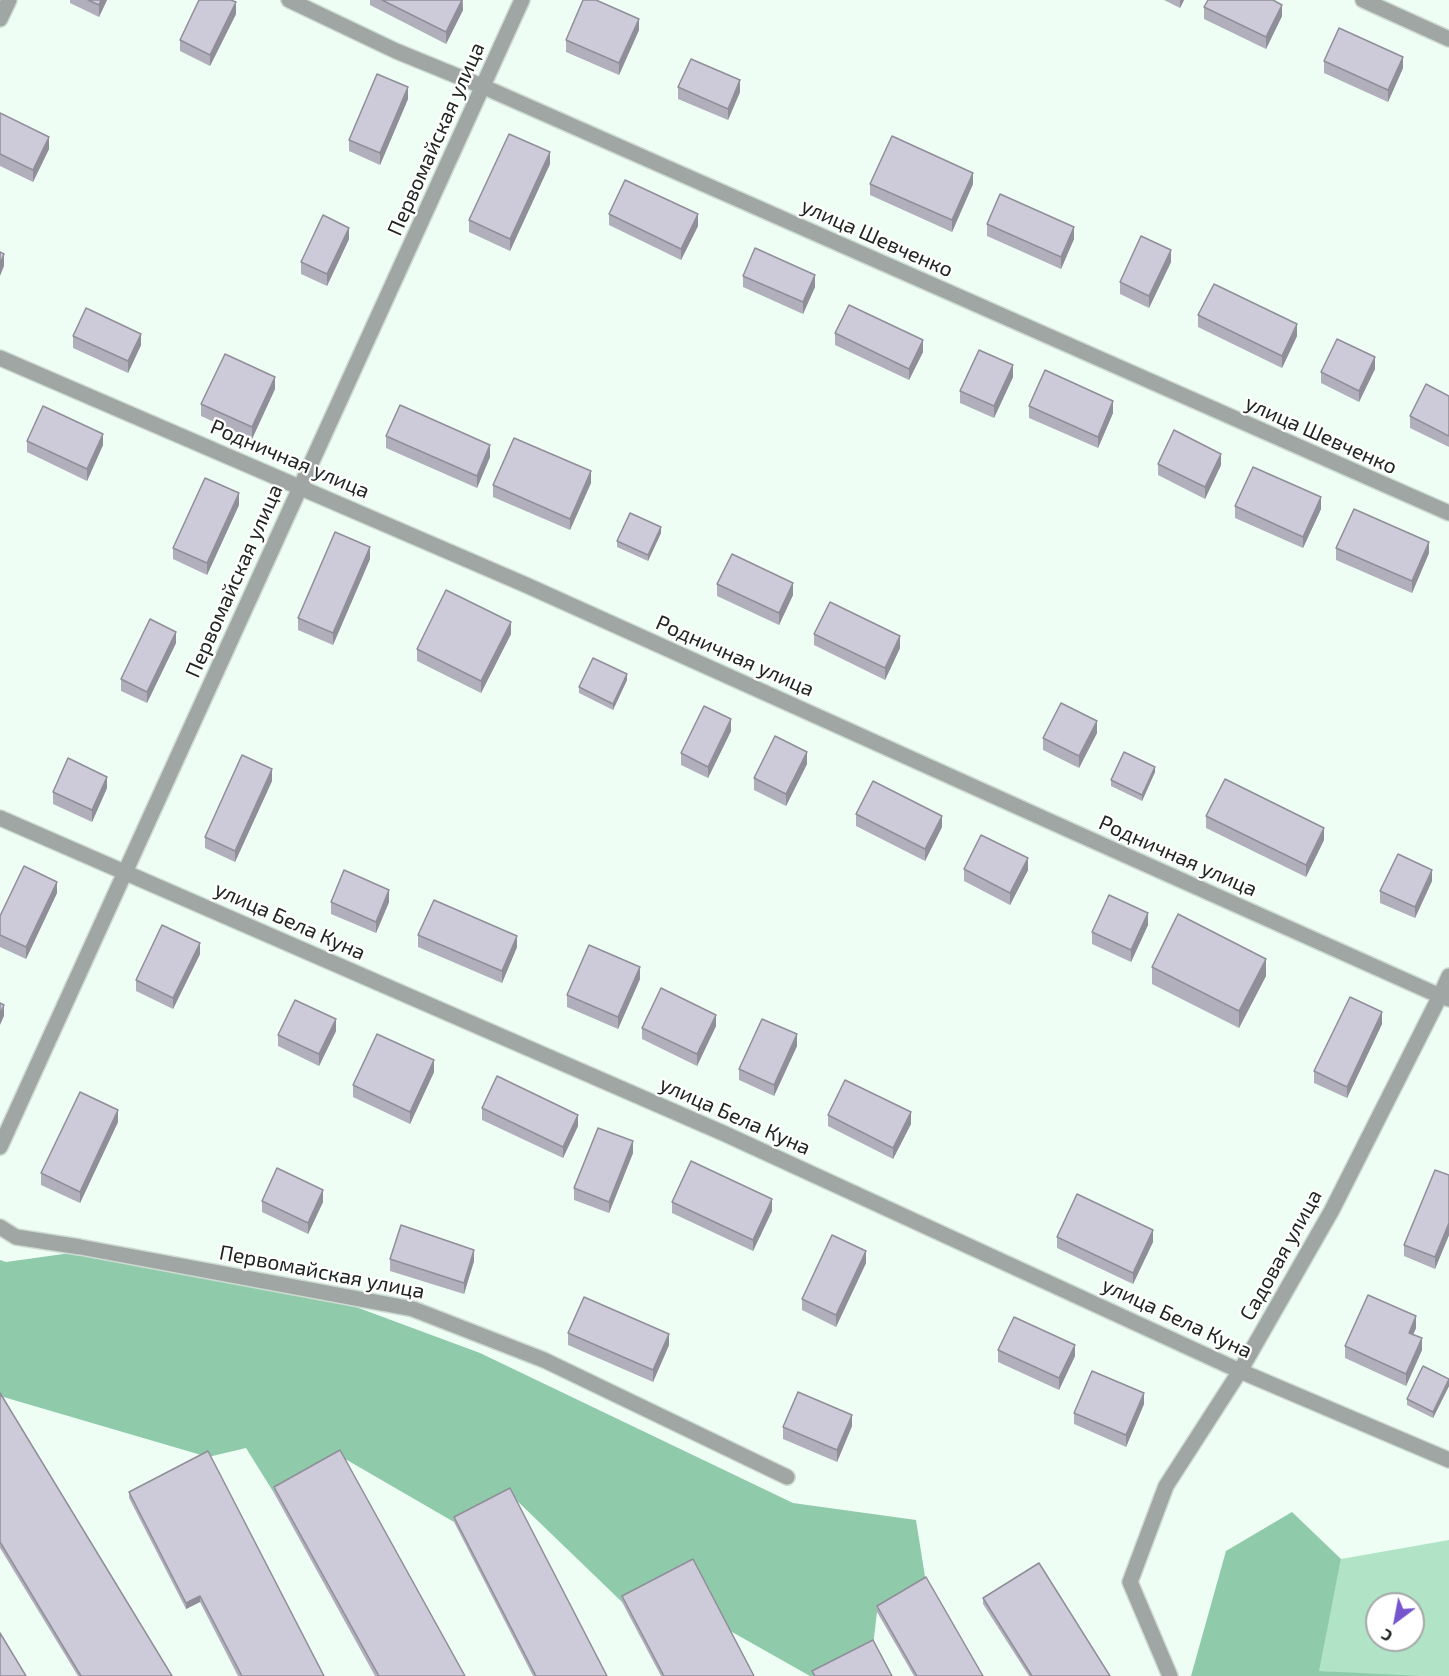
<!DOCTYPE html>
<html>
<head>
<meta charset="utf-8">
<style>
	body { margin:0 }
	#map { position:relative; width:1449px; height:1676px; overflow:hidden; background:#effef5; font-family:"Exo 2",sans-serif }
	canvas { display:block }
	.north { position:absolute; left:1365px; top:1592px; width:60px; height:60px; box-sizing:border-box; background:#fff; border:2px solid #a6a8a7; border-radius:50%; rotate:212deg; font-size:16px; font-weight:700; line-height:24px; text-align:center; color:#202522 }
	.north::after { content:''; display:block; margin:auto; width:21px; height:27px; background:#7755cf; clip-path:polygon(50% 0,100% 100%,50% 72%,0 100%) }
</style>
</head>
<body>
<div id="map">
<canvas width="1449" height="1676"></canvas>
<div class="north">С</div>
</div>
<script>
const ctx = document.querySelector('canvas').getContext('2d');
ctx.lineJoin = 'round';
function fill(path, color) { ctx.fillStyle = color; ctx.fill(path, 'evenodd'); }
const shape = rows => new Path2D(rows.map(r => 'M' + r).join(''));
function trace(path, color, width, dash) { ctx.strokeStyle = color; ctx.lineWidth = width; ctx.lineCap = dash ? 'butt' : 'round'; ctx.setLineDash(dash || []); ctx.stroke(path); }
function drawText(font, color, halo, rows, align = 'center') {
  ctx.font = font + ' "Exo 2",sans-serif'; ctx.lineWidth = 4.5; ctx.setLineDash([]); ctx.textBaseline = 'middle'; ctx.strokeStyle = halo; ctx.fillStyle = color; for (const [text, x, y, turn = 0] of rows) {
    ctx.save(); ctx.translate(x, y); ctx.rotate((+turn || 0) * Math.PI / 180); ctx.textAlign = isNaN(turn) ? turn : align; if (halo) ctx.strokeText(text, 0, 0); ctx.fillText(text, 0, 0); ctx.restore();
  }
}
const green = shape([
	[1449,1540,1449,1676,1394,1676,1318,1671,1341,1559],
	[1377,1604,1413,1604,1413,1640,1377,1640]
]);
const forest = shape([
	[85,1251,356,1307,480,1353,793,1503,916,1520,926,1583,877,1612,873,1646,815,1676,810,1676,725,1628,622,1602,510,1494,454,1522,340,1456,274,1493,246,1448,208,1457,0,1396,0,1260,6,1262],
	[1292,1512,1341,1559,1319,1671,1421,1676,1191,1676,1226,1551]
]);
const minor = shape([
	[289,0,396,51,484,87,1449,513],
	[1363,0,1449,39],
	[0,19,9,0],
	[0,358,526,585,1067,829,1440,996,1449,999],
	[0,818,723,1133,1240,1371,1449,1460],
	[0,1147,522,0],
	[0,1227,16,1237,80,1247,413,1309,544,1360,787,1477],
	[1170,1676,1130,1582,1166,1486,1240,1371,1332,1210,1440,996,1449,976]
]);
const wall = shape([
	[70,0,107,0,99,17,70,3],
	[370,0,463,0,463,10,446,44,370,5],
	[1164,0,1184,0,1180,8],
	[1204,7,1282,16,1266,49,1204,19],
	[236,14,210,66,180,51,180,40],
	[639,30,619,75,566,52,566,40],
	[1324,61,1403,68,1388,102,1324,73],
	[678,87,740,92,728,120,678,99],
	[408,99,380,165,349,151,349,140],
	[0,113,49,149,33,182,0,166],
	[550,164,510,251,469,232,469,220],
	[870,184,973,184,952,232,870,195],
	[609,214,698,226,681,260,609,225],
	[987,224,1074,239,1061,269,987,236],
	[349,239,327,286,301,274,301,262],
	[1171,262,1149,308,1120,294,1120,282],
	[743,276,815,287,803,314,743,287],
	[1198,315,1297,336,1282,368,1198,327],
	[835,333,923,352,909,380,835,345],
	[73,336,141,345,128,373,73,348],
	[1375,369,1359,402,1321,383,1321,372],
	[1013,377,994,418,960,403,960,391],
	[275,389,252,439,201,416,201,404],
	[1449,396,1449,447,1410,428,1410,416],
	[1029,406,1113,413,1098,448,1029,418],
	[386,436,490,457,477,488,386,448],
	[27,441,103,445,87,481,27,452],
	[1158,464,1221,465,1205,499,1158,475],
	[591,483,570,530,493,497,493,485],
	[239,505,207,575,173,559,173,548],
	[1235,506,1321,509,1303,548,1235,518],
	[661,533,648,561,617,547,617,541],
	[1336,548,1429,553,1412,593,1336,560],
	[370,559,333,645,298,630,298,618],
	[717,584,793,595,779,625,717,596],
	[511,634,481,693,417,661,417,649],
	[814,634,900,648,885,680,814,645],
	[176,643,147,703,121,691,121,679],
	[627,680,613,710,579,693,579,687],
	[731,731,708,778,681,765,681,753],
	[1097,733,1079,768,1043,750,1043,738],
	[807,764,786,806,754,790,754,778],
	[1155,772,1142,801,1111,786,1111,780],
	[272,781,235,862,205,848,205,837],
	[107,788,92,822,53,804,53,792],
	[856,814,942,827,925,861,856,826],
	[1206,816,1324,840,1306,877,1206,828],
	[964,869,1028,870,1010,905,964,881],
	[1432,881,1415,918,1380,903,1380,891],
	[57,893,26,959,0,947,0,916],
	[331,902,389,902,376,933,331,914],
	[1148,925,1131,962,1092,944,1092,932],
	[418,935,517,947,502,983,418,947],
	[200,954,173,1009,136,991,136,980],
	[1152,967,1266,976,1239,1028,1152,984],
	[640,979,618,1029,567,1007,567,995],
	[1382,1024,1347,1098,1314,1083,1314,1071],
	[716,1026,697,1066,642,1039,642,1028],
	[336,1031,319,1066,278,1046,278,1035],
	[797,1046,774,1096,739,1080,739,1069],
	[434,1072,410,1124,353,1097,353,1085],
	[482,1108,578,1126,563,1158,482,1120],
	[828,1115,911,1124,893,1159,828,1126],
	[118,1122,80,1203,41,1185,41,1173],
	[633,1153,609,1213,574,1200,574,1188],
	[1449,1175,1449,1235,1435,1269,1404,1256,1404,1245],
	[262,1201,323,1202,308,1234,262,1212],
	[672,1202,772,1211,753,1251,672,1213],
	[1057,1237,1153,1242,1133,1284,1057,1248],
	[390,1259,474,1261,464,1294,390,1271],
	[866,1263,836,1327,802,1310,802,1299],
	[1416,1328,1413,1335,1422,1350,1406,1386,1345,1358,1345,1346],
	[568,1333,669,1345,653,1382,568,1345],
	[998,1350,1075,1356,1059,1390,998,1362],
	[1449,1379,1449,1386,1433,1418,1407,1405,1407,1399],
	[0,1393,172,1676,78,1676,0,1548],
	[1144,1404,1126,1447,1074,1424,1074,1413],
	[852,1426,837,1462,783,1439,783,1427],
	[274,1487,465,1676,375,1676,274,1493],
	[129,1492,324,1676,238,1676,200,1602,186,1609,129,1498],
	[454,1517,607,1676,533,1676,454,1522],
	[622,1596,754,1676,661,1676,622,1602],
	[983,1598,1110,1676,1029,1676,983,1604],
	[877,1606,983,1676,914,1676,877,1612]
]);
const shadedWall = shape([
	[101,0,107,0,99,17,99,5],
	[462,0,463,10,446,44,446,32],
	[1180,0,1184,0,1180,8],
	[236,2,236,14,210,66,210,55],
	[1282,5,1282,16,1266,49,1266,37],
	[639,19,639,30,619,75,619,63],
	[1403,57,1403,68,1388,102,1388,90],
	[740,80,740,92,728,120,728,109],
	[408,87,408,99,380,165,380,153],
	[49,137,49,149,33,182,33,170],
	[550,152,550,164,510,251,510,239],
	[973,173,973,184,952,232,952,220],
	[698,214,698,226,681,260,681,249],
	[1074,227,1074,239,1061,269,1061,257],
	[349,228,349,239,327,286,327,274],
	[1171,250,1171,262,1149,308,1149,296],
	[4,254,4,266,0,276,0,264],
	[815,275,815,287,803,314,803,302],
	[1297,324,1297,336,1282,368,1282,356],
	[141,334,141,345,128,373,128,361],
	[923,340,923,352,909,380,909,369],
	[1375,357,1375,369,1359,402,1359,391],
	[1013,365,1013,377,994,418,994,406],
	[275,377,275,389,252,439,252,427],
	[1113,401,1113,413,1098,448,1098,437],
	[103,434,103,445,87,481,87,469],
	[490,445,490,457,477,488,477,476],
	[1221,454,1221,465,1205,499,1205,487],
	[591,471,591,483,570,530,570,519],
	[239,493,239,505,207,575,207,563],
	[1321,497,1321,509,1303,548,1303,537],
	[661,527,661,533,648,561,648,555],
	[1429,542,1429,553,1412,593,1412,581],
	[370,547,370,559,333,645,333,633],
	[793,583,793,595,779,625,779,613],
	[511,622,511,634,481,693,481,681],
	[176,632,176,643,147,703,147,692],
	[900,636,900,648,885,680,885,668],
	[627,674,627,680,613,710,613,704],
	[731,719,731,731,708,778,708,767],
	[1097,721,1097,733,1079,768,1079,756],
	[807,752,807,764,786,806,786,794],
	[1155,767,1155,772,1142,801,1142,795],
	[272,769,272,781,235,862,235,851],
	[107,777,107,788,92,822,92,810],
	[942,816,942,827,925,861,925,849],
	[1324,828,1324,840,1306,877,1306,865],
	[1028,858,1028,870,1010,905,1010,893],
	[1432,870,1432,881,1415,918,1415,907],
	[57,882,57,893,26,959,26,947],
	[389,890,389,902,376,933,376,922],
	[1148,913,1148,925,1131,962,1131,950],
	[517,936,517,947,502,983,502,971],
	[200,943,200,954,173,1009,173,998],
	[1266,959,1266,976,1239,1028,1239,1011],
	[640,967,640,979,618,1029,618,1017],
	[4,1005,4,1016,0,1025,0,1014],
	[1382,1012,1382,1024,1347,1098,1347,1087],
	[716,1015,716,1026,697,1066,697,1054],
	[336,1019,336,1031,319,1066,319,1054],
	[797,1034,797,1046,774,1096,774,1085],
	[434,1060,434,1072,410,1124,410,1112],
	[118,1110,118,1122,80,1203,80,1192],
	[911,1112,911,1124,893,1159,893,1148],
	[578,1115,578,1126,563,1158,563,1147],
	[633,1141,633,1153,609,1213,609,1202],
	[323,1190,323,1202,308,1234,308,1223],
	[772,1199,772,1211,753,1251,753,1240],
	[1449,1223,1449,1235,1435,1269,1435,1257],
	[1153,1230,1153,1242,1133,1284,1133,1273],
	[474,1250,474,1261,464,1294,464,1283],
	[866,1251,866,1263,836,1327,836,1315],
	[1416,1316,1416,1328,1409,1344,1409,1333],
	[669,1334,669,1345,653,1382,653,1370],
	[1422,1338,1422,1350,1406,1386,1406,1374],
	[1075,1345,1075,1356,1059,1390,1059,1378],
	[1449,1380,1449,1386,1433,1418,1433,1412],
	[1144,1393,1144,1404,1126,1447,1126,1435],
	[852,1415,852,1426,837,1462,837,1450],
	[200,1596,200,1602,186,1609,186,1603]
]);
const building = shape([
	[88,0,101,0,99,5,88,0],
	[199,0,231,0,236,2,210,55,180,40,199,0],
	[382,0,462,0,446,32,382,0],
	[583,0,596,0,639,19,619,63,566,40,583,0],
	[1208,0,1273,0,1282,5,1266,37,1204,7,1208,0],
	[1339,28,1403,57,1388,90,1324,61,1339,28],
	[691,59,740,80,728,109,678,87,691,59],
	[377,74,408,87,380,153,349,140,377,74],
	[0,113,49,137,33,170,0,154,0,113],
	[509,134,550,152,510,239,469,220,509,134],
	[892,136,973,173,952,220,870,184,892,136],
	[625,180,698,214,681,249,609,214,625,180],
	[1000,194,1074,227,1061,257,987,224,1000,194],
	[323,215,349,228,327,274,301,262,323,215],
	[1141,236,1171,250,1149,296,1120,282,1141,236],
	[755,248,815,275,803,302,743,276,755,248],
	[0,252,4,254,0,264,0,252],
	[1214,284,1297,324,1282,356,1198,315,1214,284],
	[849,305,923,340,909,369,835,333,849,305],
	[86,308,141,334,128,361,73,336,86,308],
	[1337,339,1375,357,1359,391,1321,372,1337,339],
	[979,350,1013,365,994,406,960,391,979,350],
	[225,354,275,377,252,427,201,404,225,354],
	[1045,370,1113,401,1098,437,1029,406,1045,370],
	[1426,384,1449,396,1449,436,1410,416,1426,384],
	[400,405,490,445,477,476,386,436,400,405],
	[43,406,103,434,87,469,27,441,43,406],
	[1174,430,1221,454,1205,487,1158,464,1174,430],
	[514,438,591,471,570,519,493,485,514,438],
	[1253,467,1321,497,1303,537,1235,506,1253,467],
	[205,478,239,493,207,563,173,548,205,478],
	[1354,509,1429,542,1412,581,1336,548,1354,509],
	[630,513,661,527,648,555,617,541,630,513],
	[335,532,370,547,333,633,298,618,335,532],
	[732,554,793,583,779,613,717,584,732,554],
	[446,590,511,622,481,681,417,649,446,590],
	[830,602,900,636,885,668,814,634,830,602],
	[150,619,176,632,147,692,121,679,150,619],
	[593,658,627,674,613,704,579,687,593,658],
	[1061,703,1097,721,1079,756,1043,738,1061,703],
	[704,706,731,719,708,767,681,753,704,706],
	[775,736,807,752,786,794,754,778,775,736],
	[1124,752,1155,767,1142,795,1111,780,1124,752],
	[242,755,272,769,235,851,205,837,242,755],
	[68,758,107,777,92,810,53,792,68,758],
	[1225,779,1324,828,1306,865,1206,816,1225,779],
	[873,781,942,816,925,849,856,814,873,781],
	[981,835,1028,858,1010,893,964,869,981,835],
	[1398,854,1432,870,1415,907,1380,891,1398,854],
	[24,866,57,882,26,947,0,935,0,916,24,866],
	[344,870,389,890,376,922,331,902,344,870],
	[1109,895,1148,913,1131,950,1092,932,1109,895],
	[434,900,517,936,502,971,418,935,434,900],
	[1178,914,1266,959,1239,1011,1152,967,1178,914],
	[162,925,200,943,173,998,136,980,162,925],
	[589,945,640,967,618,1017,567,995,589,945],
	[661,988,716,1015,697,1054,642,1028,661,988],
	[1350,997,1382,1012,1347,1087,1314,1071,1350,997],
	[295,1000,336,1019,319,1054,278,1035,295,1000],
	[0,1003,4,1005,0,1014,0,1003],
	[762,1019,797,1034,774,1085,739,1069,762,1019],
	[377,1034,434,1060,410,1112,353,1085,377,1034],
	[497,1076,578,1115,563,1147,482,1108,497,1076],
	[845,1080,911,1112,893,1148,828,1115,845,1080],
	[80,1092,118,1110,80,1192,41,1173,80,1092],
	[598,1128,633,1141,609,1202,574,1188,598,1128],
	[691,1161,772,1199,753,1240,672,1202,691,1161],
	[277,1168,323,1190,308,1223,262,1201,277,1168],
	[1435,1170,1449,1175,1449,1223,1435,1257,1404,1245,1435,1170],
	[1077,1194,1153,1230,1133,1273,1057,1237,1077,1194],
	[401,1225,474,1250,464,1283,390,1259,401,1225],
	[832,1235,866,1251,836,1315,802,1299,832,1235],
	[1368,1295,1416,1316,1409,1333,1422,1338,1406,1374,1345,1346,1368,1295],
	[584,1297,669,1334,653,1370,568,1333,584,1297],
	[1014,1317,1075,1345,1059,1378,998,1350,1014,1317],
	[1423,1366,1449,1379,1433,1412,1407,1399,1423,1366],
	[1092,1371,1144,1393,1126,1435,1074,1413,1092,1371],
	[798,1392,852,1415,837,1450,783,1427,798,1392],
	[0,1393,172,1676,81,1676,0,1542,0,1393],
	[340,1450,465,1676,379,1676,274,1487,340,1450],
	[208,1451,324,1676,242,1676,200,1596,186,1603,129,1492,208,1451],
	[510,1488,607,1676,536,1676,454,1517,510,1488],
	[693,1559,754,1676,664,1676,622,1596,693,1559],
	[1039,1563,1110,1676,1032,1676,983,1598,1039,1563],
	[926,1577,983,1676,917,1676,877,1606,926,1577],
	[0,1633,26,1676,0,1676,0,1633],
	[873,1640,892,1676,815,1676,812,1671,873,1640]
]);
const streetNames = [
	["Первомайская улица",436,139,-66],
	["улица Шевченко",877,238,24],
	["улица Шевченко",1321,435,24],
	["Родничная улица",290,459,23],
	["Первомайская улица",234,581,-66],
	["Родничная улица",735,656,24],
	["Родничная улица",1178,856,24],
	["улица Бела Куна",290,921,24],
	["улица Бела Куна",735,1116,24],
	["Садовая улица",1281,1255,-61],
	["Первомайская улица",322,1272,11],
	["улица Бела Куна",1177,1318,25]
];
fill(green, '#b1e4c7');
fill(forest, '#8fcaaa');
trace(minor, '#cedbd3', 18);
trace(minor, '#a0a6a3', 15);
fill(wall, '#b0afbb');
fill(shadedWall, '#908e98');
fill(building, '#cdcbd9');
trace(building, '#908e98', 1.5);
drawText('21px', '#202522', '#fff', streetNames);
</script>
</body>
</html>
